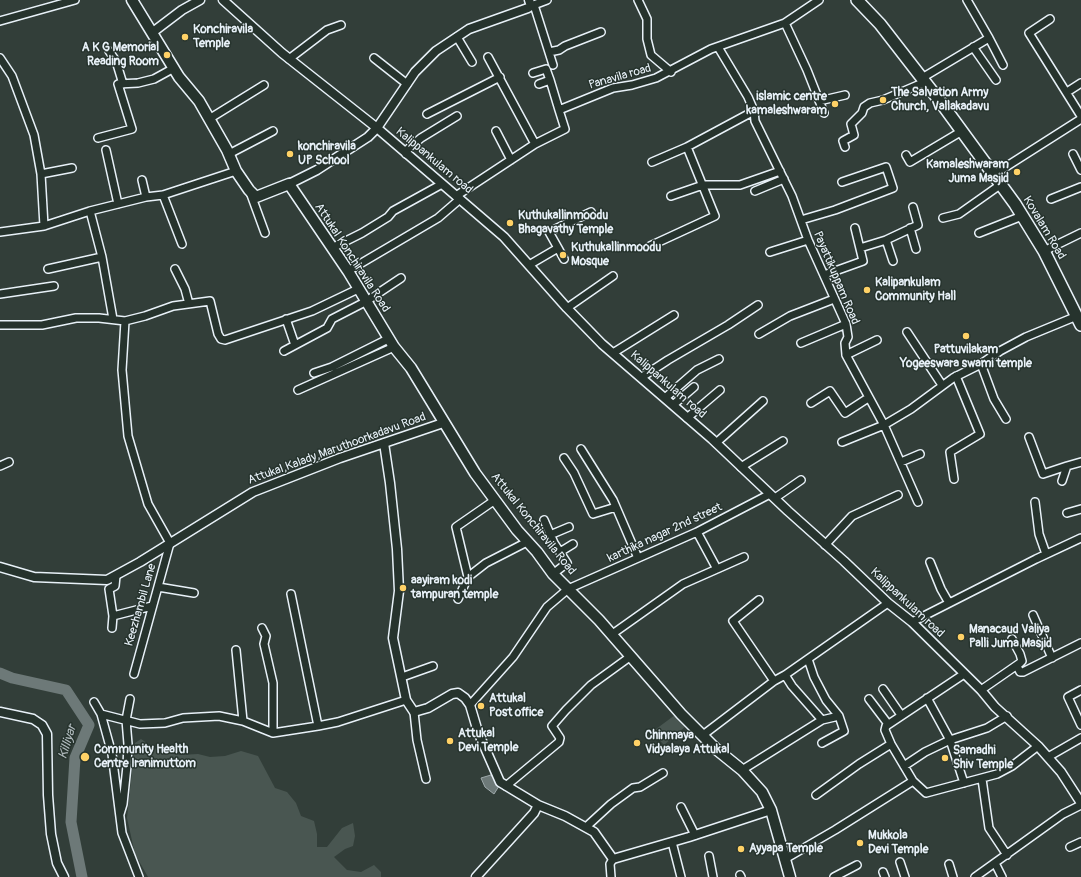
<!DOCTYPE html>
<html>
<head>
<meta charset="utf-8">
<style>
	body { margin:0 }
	canvas { display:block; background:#323e39 }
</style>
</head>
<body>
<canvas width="1081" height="877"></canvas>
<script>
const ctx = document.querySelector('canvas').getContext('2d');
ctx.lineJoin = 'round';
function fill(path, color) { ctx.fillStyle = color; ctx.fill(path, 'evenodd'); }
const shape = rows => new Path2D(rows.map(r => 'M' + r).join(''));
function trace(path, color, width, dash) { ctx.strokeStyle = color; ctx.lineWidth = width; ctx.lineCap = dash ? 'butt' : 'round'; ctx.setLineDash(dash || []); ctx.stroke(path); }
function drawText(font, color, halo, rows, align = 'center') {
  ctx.font = font + ' Pangolin,sans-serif'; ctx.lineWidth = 3; ctx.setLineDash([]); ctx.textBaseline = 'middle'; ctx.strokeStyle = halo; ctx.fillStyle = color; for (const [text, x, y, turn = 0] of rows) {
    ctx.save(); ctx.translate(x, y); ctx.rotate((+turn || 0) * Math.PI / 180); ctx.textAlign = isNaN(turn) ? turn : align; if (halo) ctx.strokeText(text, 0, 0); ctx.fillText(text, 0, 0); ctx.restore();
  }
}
const green = shape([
	[675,715,686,726,664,745,652,732],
	[141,739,152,747,167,753,181,755,198,754,210,757,225,756,241,751,258,756,275,788,287,792,296,803,301,816,314,821,317,834,317,847,327,847,342,828,353,823,355,836,353,846,345,849,334,857,347,870,361,872,374,865,381,872,381,877,148,877,135,854,127,818,135,743]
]);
const water = shape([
	[491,775,499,786,494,794,485,787,481,778,491,775]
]);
const river = shape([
	[0,673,12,678,66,690,89,725,75,758,71,822,82,877]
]);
const minor = shape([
	[638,0,647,19,647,39,651,55,671,72],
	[534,5,553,65],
	[531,6,547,0],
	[1050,19,1029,33,1081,116],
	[0,21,75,0],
	[785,23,807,70,824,113],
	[457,37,472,62],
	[989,38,1003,65],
	[718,47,748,97,754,111,755,121,792,196,808,240,846,324,848,337,845,343,846,355,884,425,911,409,953,378,981,364,1000,351,1026,337,1077,316],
	[973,47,996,80],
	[109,51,116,61,123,84],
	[549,52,559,50,565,46,601,32],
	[488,57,535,144],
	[0,58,12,76,34,135,41,174,44,226],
	[374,58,407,84],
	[289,59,327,30,341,25],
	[533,73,546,69,550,80],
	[922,78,989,38,967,0],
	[539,84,550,80,559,110],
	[1067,92,1081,83],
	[819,101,845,95],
	[427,114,500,77],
	[209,119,264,85],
	[496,131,511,160],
	[98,138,132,129,118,84,138,83,154,79,174,68],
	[845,147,843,141,854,135,851,124,862,113,864,107,870,103,883,100,925,82],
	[106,150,118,204],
	[229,154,273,131],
	[406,154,408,149,421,138,457,116],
	[1073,154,1081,170],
	[906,155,910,162,962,131],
	[652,162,687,147,754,111],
	[41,174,72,168],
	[993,175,1081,119],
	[142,180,146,197],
	[755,191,784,179],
	[250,192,265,233],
	[163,195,182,244],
	[456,196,535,144,565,129,559,110,613,88,632,85,656,78,711,49,785,23,819,0],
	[671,196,703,185,740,185,780,171],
	[1051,199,1081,187],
	[90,211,102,257,113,319],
	[943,218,959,214,1000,185],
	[801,220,835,210,893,188,886,167,842,182],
	[910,228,916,249],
	[0,232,44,226,90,211,146,197,163,195,236,171],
	[979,233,1022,216],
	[886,240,893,261],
	[650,246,715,216,687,147],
	[332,248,362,233,388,217,393,211,442,184],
	[558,248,564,259],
	[860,248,886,240,918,225,913,207],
	[1044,251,1081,233],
	[770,252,808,240],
	[529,265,558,248,549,232,591,212],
	[48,269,102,257],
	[175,269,185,289,189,304],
	[348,271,438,218,460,199],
	[824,275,863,261,855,228],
	[0,294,54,286],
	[567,308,613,276],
	[286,319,295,345],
	[125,321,122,370,128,436,148,504,170,543,134,674],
	[0,325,42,325,76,318,99,318,125,321,145,316,173,306,210,301,218,334,221,339,225,340,312,311,358,289],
	[907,332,942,385],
	[759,334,790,316,834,299],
	[801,343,846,324],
	[284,351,327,328,332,319,365,302,401,278],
	[613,353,674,315],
	[846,355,877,340],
	[981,364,994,399,1006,419],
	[314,373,332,367,388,339],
	[642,377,668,360,728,325,758,305],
	[298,390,394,347],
	[665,398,697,370,719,359],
	[811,403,830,391,845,413,868,398],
	[673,405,694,387],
	[687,418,720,390],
	[1029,437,1043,474,1067,466],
	[842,442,884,425,918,502],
	[716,443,763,401],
	[581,449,613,500,638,558],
	[564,458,574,473,593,514,616,507],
	[901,462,920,454],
	[0,466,9,462],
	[741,467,783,441],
	[954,479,950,452,980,434,956,376],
	[1062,481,1067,466,1081,462],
	[775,498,801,480],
	[1035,502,1039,534,1046,554],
	[1067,513,1081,509],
	[544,520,554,543,567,563,553,574],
	[550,535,569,527],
	[825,545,852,516,898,495],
	[560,552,573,544],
	[930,562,941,589,949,603],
	[717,569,744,557],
	[468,577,486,563,527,542],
	[158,587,194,593],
	[291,594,318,726],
	[458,599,468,577,456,527,495,500],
	[759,600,733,621,774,681],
	[1033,615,1052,658],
	[113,616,152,606],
	[912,622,1036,559,1081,538],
	[112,628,113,616,109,589,115,586,116,576],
	[262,628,266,636,264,644,273,683,273,733],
	[611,635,683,584,717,569,697,532],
	[236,650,243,721],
	[808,659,814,677,826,700,839,716,844,731,822,743],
	[1017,666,1020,672,1023,672,1081,643],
	[964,674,886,726,885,730,891,744,913,781,926,793,997,774,1012,766,1038,746],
	[402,677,433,666],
	[883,689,901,715],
	[981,690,1020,663,1022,661,1020,654,1012,639],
	[1081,690,1068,697,1081,725],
	[927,698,950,740,964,783],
	[869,699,888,724],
	[94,702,101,714,112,754,122,833,139,877],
	[470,705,513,657,547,607,568,589,697,532,770,494],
	[414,712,417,740,426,779],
	[101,714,140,724,165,723,183,718,219,716,243,721,273,733,318,726,338,722,406,700],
	[822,720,839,716],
	[703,735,774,681,785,675,888,603],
	[1048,757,1081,738],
	[904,766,925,752,950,740,987,728,1007,716],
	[742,770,822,720,792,686,785,675],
	[982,779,989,828,1007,855],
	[506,786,559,742,560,738,552,726,566,710,591,685,631,656],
	[816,795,859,764,891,744],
	[681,807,695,835],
	[120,814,123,804,127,766,128,744,126,720,130,699],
	[586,827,611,804,633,788,640,787,663,773],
	[672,842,681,877],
	[1070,847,1081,842],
	[709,856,713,877],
	[785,859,835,830,913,781],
	[900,862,905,877],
	[995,863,1002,877],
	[949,864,953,877],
	[883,872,885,877],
	[740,875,741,877],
	[611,877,610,864,613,859],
	[834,877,857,865],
	[975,877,1063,814,1081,805]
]);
const tertiary = shape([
	[223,0,282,53,377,128,504,237,567,308,602,344,712,439,788,511,844,561,888,603,912,622,981,690,995,707,1038,746,1061,772,1081,803],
	[153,32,182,10,200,0],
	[289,184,317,170,368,137,377,128,415,72,436,51,469,29,528,8,531,6,529,0],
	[384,443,390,483,397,549,399,591,393,638,406,700,414,712,428,708,452,694,458,693,465,698,470,705,478,732,500,782,538,805,565,816,594,832,613,859,689,837,771,810],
	[0,567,34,577,107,580,140,562,253,492,340,458,443,423],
	[0,712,33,719,42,725,47,734,48,795,51,834,57,863,64,877],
	[476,877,534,813,538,805]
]);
const secondary = shape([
	[132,0,179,77,199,101,227,150,236,171,249,190,256,197,289,184,348,271,394,347,411,368,475,473,517,530,537,552,553,574,599,620,681,714,716,749,742,770,762,792,771,810,790,877]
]);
const primary = shape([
	[857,0,880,24,942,104,1015,204,1044,251,1081,325]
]);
const markers = [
	[185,37,4,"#ffd166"],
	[167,55,4,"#ffd166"],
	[883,100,4,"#ffd166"],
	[835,104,4,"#ffd166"],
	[290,154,4,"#ffd166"],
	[1017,172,4,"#ffd166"],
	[510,223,4,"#ffd166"],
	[563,255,4,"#ffd166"],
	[867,290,4,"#ffd166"],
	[966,336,4,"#ffd166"],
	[403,588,4,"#ffd166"],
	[961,637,4,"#ffd166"],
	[481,706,4,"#ffd166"],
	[450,741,4,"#ffd166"],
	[637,743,4,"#ffd166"],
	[85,757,5,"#ffd166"],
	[945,758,4,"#ffd166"],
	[860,843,4,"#ffd166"],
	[741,849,4,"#ffd166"]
];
const poiNames = [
	["Konchiravila",193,30],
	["Temple",193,44],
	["A K G Memorial",159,48,"right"],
	["Reading Room",159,62,"right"],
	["The Salvation Army",891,93],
	["Church, Vallakadavu",891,107],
	["islamic centre",827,97,"right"],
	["kamaleshwaram",827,111,"right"],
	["konchiravila",298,147],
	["UP School",298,161],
	["Kamaleshwaram",1009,165,"right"],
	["Juma Masjid",1009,179,"right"],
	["Kuthukallinmoodu",518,216],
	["Bhagavathy Temple",518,230],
	["Kuthukallinmoodu",571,248],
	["Mosque",571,262],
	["Kalipankulam",875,283],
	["Community Hall",875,297],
	["Pattuvilakam",966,350,"center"],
	["Yogeeswara swami temple",966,364,"center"],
	["aayiram kodi",411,581],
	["tampuran temple",411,595],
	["Manacaud Valiya",969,630],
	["Palli Juma Masjid",969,644],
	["Attukal",489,699],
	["Post office",489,713],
	["Attukal",458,734],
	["Devi Temple",458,748],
	["Chinmaya",645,736],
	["Vidyalaya Attukal",645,750],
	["Community Health",94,750],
	["Centre Iranimuttom",94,764],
	["Samadhi",953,751],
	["Shiv Temple",953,765],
	["Mukkola",868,836],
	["Devi Temple",868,850],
	["Ayyapa Temple",749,849]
];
const streetNames = [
	["Panavila road",620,77,-16],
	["Kalippankulam road",434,161,40],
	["Kovalam Road",1044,228,59],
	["Attukal Konchiravila Road",352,258,57],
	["Payattikuppam Road",836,278,67],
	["Kalippankulam road",668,385,41],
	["Attukal,Kalady,Maruthoorkadavu Road",337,449,-20],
	["Attukal Konchiravila Road",533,524,51],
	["karthika nagar 2nd street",665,533,-25],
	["Kalippankulam road",907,603,43],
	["Keezhambil Lane",141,605,-74]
];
const waterNames = [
	["Killiyar",68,742,-73]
];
fill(green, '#495651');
fill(water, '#6d7978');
trace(water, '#9ea9ab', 1);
trace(river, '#6d7978', 11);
trace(minor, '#e8f1f8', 10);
trace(tertiary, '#e8f1f8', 11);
trace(secondary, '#e8f1f8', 13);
trace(primary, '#e8f1f8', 14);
trace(minor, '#26332d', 7);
trace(tertiary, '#26332d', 8);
trace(secondary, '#26332d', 10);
trace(primary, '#26332d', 11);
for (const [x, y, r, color] of markers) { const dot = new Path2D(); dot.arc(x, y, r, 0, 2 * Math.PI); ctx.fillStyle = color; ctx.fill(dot); trace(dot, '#26332d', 1.5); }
drawText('bold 12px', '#e8f1f8', '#26332d', poiNames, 'left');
drawText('12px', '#e8f1f8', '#26332d', streetNames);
drawText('italic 13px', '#b1bbbe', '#26332d', waterNames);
</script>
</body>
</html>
